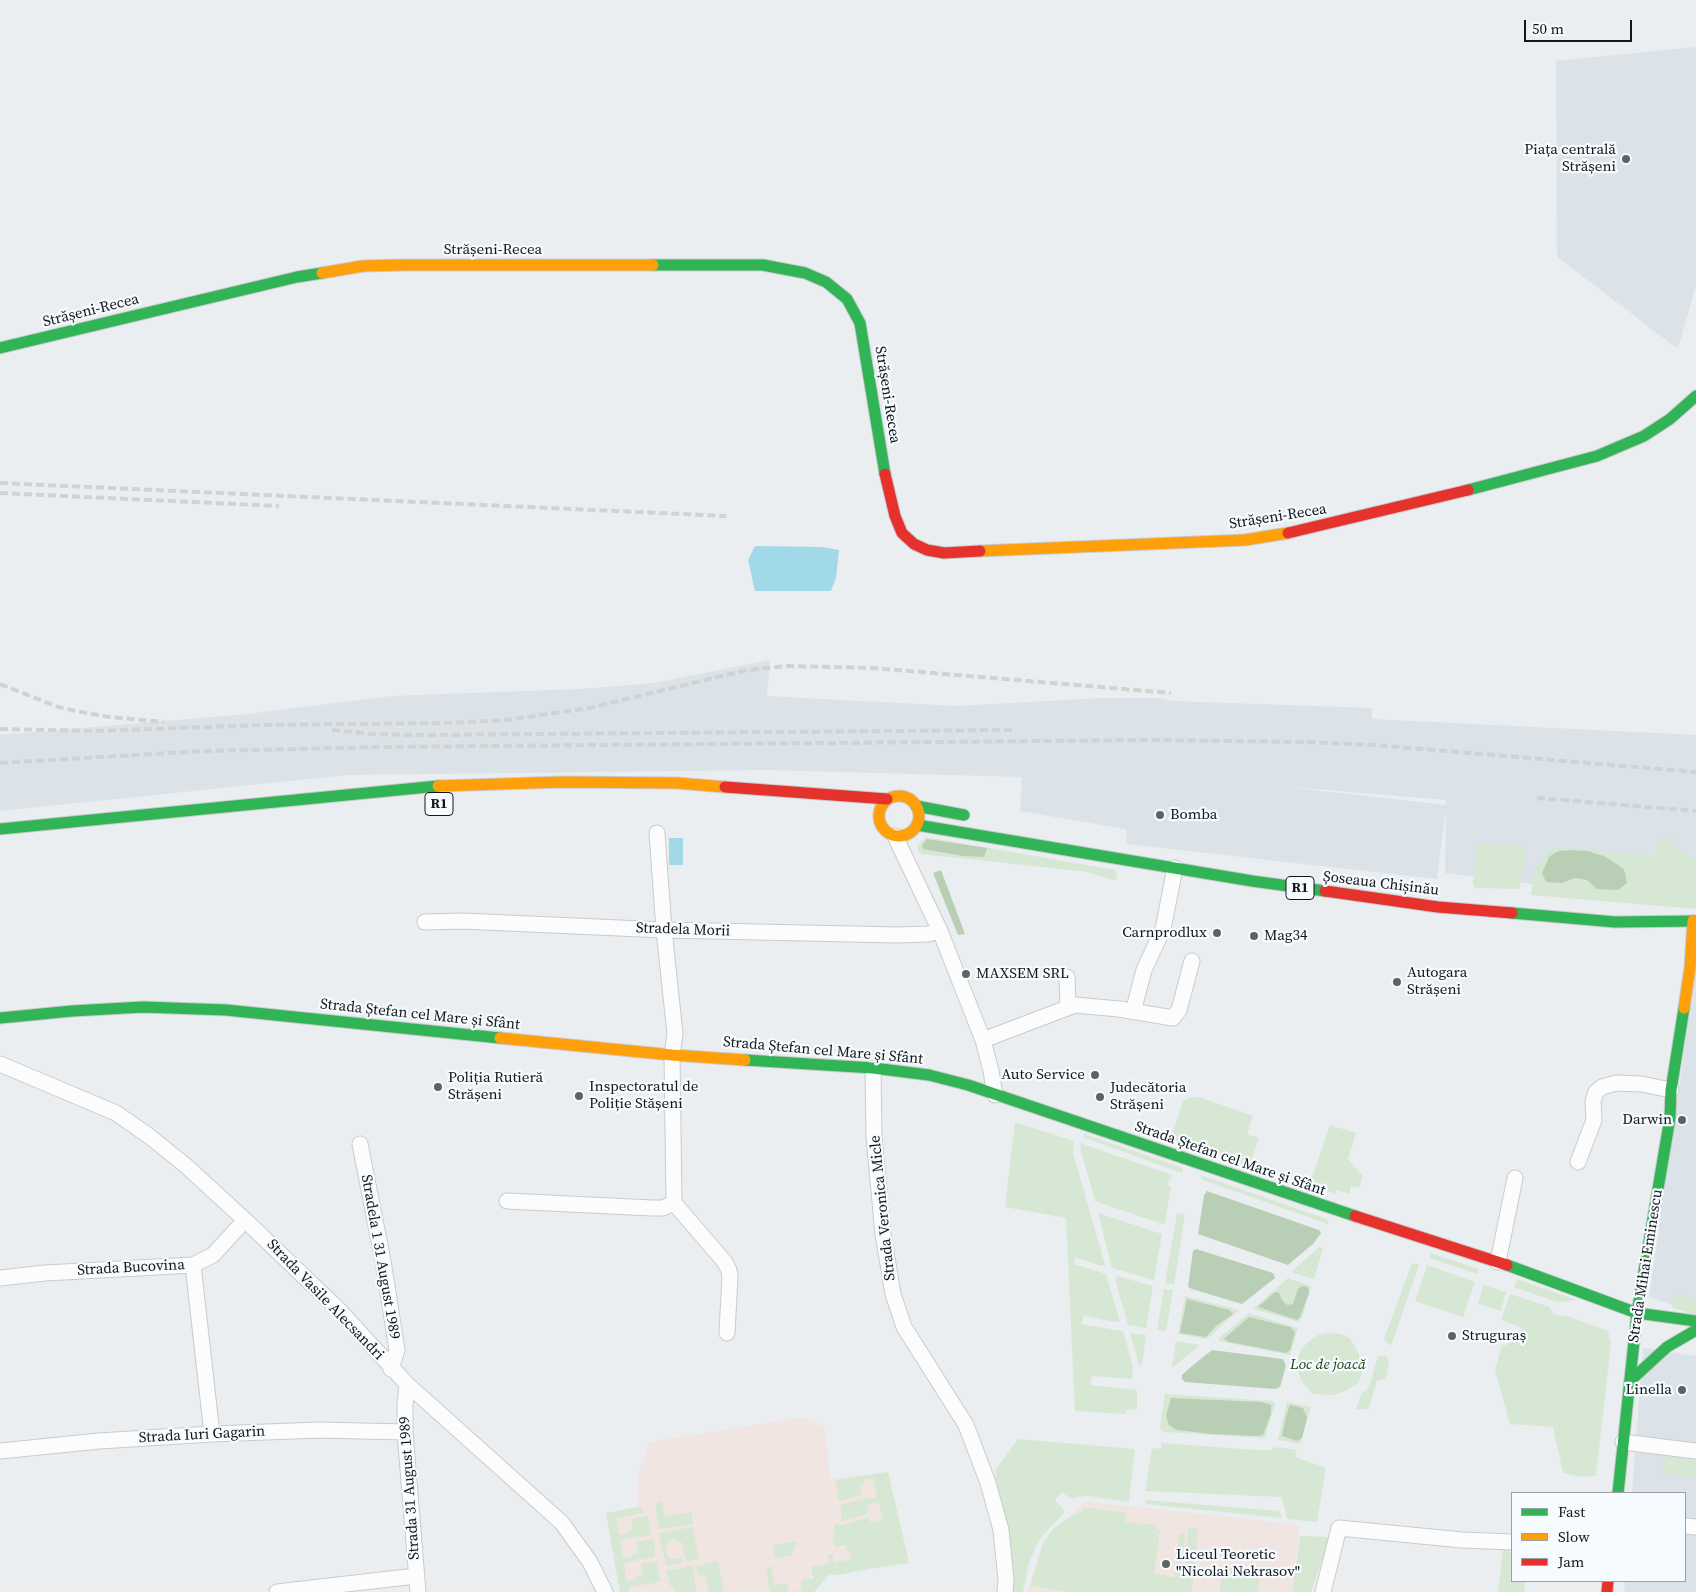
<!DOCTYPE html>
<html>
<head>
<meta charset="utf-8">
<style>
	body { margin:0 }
	#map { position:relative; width:1696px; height:1592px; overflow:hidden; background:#ebeef0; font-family:"Source Serif 4",serif }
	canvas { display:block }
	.legend { position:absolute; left:1511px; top:1492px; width:175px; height:90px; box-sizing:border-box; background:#f6fbff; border:1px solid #9c9fa3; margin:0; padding:6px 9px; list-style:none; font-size:15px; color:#141618 }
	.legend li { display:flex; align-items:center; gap:10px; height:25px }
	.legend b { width:25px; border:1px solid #9c9fa3 }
	.scale { position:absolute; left:1524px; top:20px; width:108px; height:22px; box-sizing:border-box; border:2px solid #141618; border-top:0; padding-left:6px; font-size:15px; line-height:18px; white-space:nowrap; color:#141618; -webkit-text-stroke:4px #f6fbff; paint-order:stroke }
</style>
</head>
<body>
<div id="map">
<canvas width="1696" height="1592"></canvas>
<ul class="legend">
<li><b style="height:6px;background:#30b455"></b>Fast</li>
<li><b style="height:6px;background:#ff9f0a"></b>Slow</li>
<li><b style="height:6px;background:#e5322d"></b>Jam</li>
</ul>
<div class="scale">50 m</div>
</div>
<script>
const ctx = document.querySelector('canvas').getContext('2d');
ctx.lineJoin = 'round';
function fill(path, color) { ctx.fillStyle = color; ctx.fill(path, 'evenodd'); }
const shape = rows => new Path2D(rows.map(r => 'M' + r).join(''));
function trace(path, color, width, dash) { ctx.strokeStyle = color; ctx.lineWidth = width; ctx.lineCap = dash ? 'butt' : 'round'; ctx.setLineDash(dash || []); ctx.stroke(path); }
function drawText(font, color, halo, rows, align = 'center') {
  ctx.font = font + ' "Source Serif 4",serif'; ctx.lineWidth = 4.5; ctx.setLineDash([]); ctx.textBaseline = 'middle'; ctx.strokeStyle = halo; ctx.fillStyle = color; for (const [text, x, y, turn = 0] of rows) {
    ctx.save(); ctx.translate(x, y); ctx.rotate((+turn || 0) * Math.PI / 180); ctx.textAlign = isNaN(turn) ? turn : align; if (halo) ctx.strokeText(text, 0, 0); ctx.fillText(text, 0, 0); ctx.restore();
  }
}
const built = shape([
	[1696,47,1696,285,1678,349,1557,257,1556,61],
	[770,660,767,696,956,706,1102,698,1160,698,1172,701,1372,708,1372,719,1696,735,1696,905,1445,873,1446,808,1437,879,1126,844,1127,831,1125,829,1020,811,1022,777,766,770,348,775,0,811,0,735,247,714,392,696,580,689,654,683],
	[1278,786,1446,800,1446,805],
	[1696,970,1696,1313,1649,1297],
	[1643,1348,1696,1356,1696,1592,1624,1592,1625,1581,1685,1581,1685,1493,1632,1493]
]);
const education = shape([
	[803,1417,825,1427,830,1480,888,1472,908,1557,810,1576,812,1592,620,1592,606,1513,638,1507,637,1479,649,1442],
	[1084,1501,1300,1525,1292,1592,1028,1592,1043,1543,1054,1528,1072,1515]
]);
const green = shape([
	[1659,836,1674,837,1674,849,1696,860,1696,909,1531,895,1534,873,1540,861,1548,851,1558,848,1584,849,1656,857],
	[925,837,1115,870,1118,879,1112,880,1088,872,922,854,918,851,918,845],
	[1477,843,1527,847,1519,889,1475,888,1473,884],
	[1191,1097,1199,1097,1253,1116,1247,1134,1259,1138,1249,1166,1171,1139,1183,1101],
	[1015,1122,1074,1141,1073,1153,1105,1265,1101,1266,1075,1257,1074,1264,1106,1274,1120,1322,1116,1322,1084,1316,1081,1324,1123,1331,1133,1367,1132,1379,1092,1376,1090,1385,1137,1390,1137,1409,1126,1410,1126,1414,1075,1411,1066,1218,1005,1207],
	[1330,1125,1356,1133,1348,1159,1363,1176,1359,1188,1351,1186,1349,1194,1336,1190,1335,1194,1310,1183],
	[1084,1134,1183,1168,1182,1173,1083,1137],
	[1080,1143,1172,1175,1167,1185,1171,1187,1165,1223,1162,1224,1095,1201,1081,1151],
	[1200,1175,1327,1219,1328,1224,1203,1180],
	[1098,1213,1162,1234,1154,1280,1112,1268],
	[1177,1213,1185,1214,1174,1285,1165,1283],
	[1319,1247,1323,1248,1322,1252,1314,1279,1293,1273,1292,1271],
	[1431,1253,1478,1269,1477,1274,1429,1258],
	[1412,1263,1419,1265,1391,1346,1384,1339],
	[1427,1265,1475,1282,1463,1317,1415,1301],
	[1117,1276,1153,1286,1146,1328,1128,1325,1115,1279],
	[1288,1278,1311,1286,1302,1318,1299,1322,1253,1309],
	[1517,1279,1577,1300,1557,1302,1514,1287],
	[1483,1285,1506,1292,1501,1311,1478,1304],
	[1164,1289,1173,1290,1166,1331,1157,1330],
	[1677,1293,1696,1300,1696,1316,1672,1307,1674,1296,1676,1296],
	[1510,1294,1550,1307,1553,1313,1564,1317,1565,1315,1608,1331,1611,1343,1596,1476,1581,1477,1563,1473,1553,1427,1510,1424,1495,1370,1502,1345,1507,1345,1509,1339,1523,1328,1501,1320],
	[1185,1296,1239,1310,1207,1339,1178,1334],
	[1249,1313,1298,1328,1290,1355,1219,1341,1218,1339],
	[1130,1333,1146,1335,1142,1365,1139,1365],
	[1326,1333,1341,1334,1350,1338,1365,1365,1358,1383,1345,1391,1334,1395,1313,1394,1302,1382,1298,1372,1297,1361,1301,1350,1308,1342,1318,1335],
	[1176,1341,1200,1345,1172,1368],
	[1378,1356,1386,1356,1389,1361,1386,1379,1377,1380,1369,1409,1356,1409,1361,1394,1369,1387],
	[1165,1394,1272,1401,1275,1403,1265,1438,1165,1432,1161,1431,1160,1427],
	[1287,1402,1311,1407,1300,1444,1278,1440],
	[1018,1439,1135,1449,1129,1502,1088,1496,1076,1497,1071,1499,1062,1492,1055,1501,1063,1508,1064,1513,1043,1535,1036,1546,1029,1563,1023,1592,1012,1592,994,1480,997,1474,995,1471],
	[1162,1443,1256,1450,1270,1450,1276,1447,1297,1450,1295,1457,1326,1468,1317,1522,1287,1519,1282,1497,1145,1491,1152,1448,1161,1449],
	[1664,1456,1696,1460,1696,1479,1662,1474],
	[888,1472,909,1563,874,1568,839,1575,829,1575,814,1592,794,1592,802,1590,801,1580,813,1578,811,1567,830,1563,828,1554,832,1554,834,1563,852,1559,850,1551,847,1551,846,1545,835,1547,832,1535,836,1534,834,1525,838,1524,839,1526,869,1517,871,1523,883,1520,878,1502,867,1505,868,1514,842,1521,840,1505,865,1498,865,1499,877,1497,873,1479,864,1480,864,1484,860,1486,861,1495,839,1501,835,1480],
	[1145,1500,1279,1511,1282,1518,1145,1504],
	[662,1501,665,1516,691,1512,693,1524,659,1529,655,1503],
	[638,1507,640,1507,645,1513,616,1518,619,1535,628,1534,627,1531,633,1530,631,1519,647,1515,652,1535,620,1540,623,1558,632,1557,632,1554,638,1553,636,1542,654,1539,655,1557,624,1563,627,1581,635,1580,635,1577,643,1575,641,1564,657,1561,660,1582,629,1587,629,1592,620,1592,606,1513],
	[1084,1507,1126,1513,1125,1522,1156,1525,1156,1529,1160,1530,1154,1574,1167,1575,1167,1577,1175,1577,1179,1533,1185,1534,1181,1576,1185,1577,1188,1528,1198,1529,1192,1592,1069,1592,1030,1586,1043,1543,1054,1528,1072,1515,1083,1511],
	[693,1527,699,1559,686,1561,682,1542,676,1542,675,1539,667,1542,668,1547,665,1547,669,1559,682,1558,683,1562,666,1566,659,1533],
	[1300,1536,1330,1537,1311,1592,1292,1592],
	[795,1541,797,1543,792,1555,775,1559,772,1546],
	[1506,1548,1512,1554,1512,1581,1526,1581,1524,1592,1498,1592,1503,1549],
	[718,1561,724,1592,709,1592,705,1575,698,1576,696,1566],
	[771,1565,775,1585,787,1583,788,1592,770,1592,766,1571],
	[692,1566,697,1592,676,1592,670,1585,666,1571],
	[1222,1566,1261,1568,1258,1592,1220,1592]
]);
const forest = shape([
	[927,839,987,848,984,857,963,856,923,849,922,845],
	[1571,850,1587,851,1604,856,1624,869,1627,883,1618,890,1597,889,1587,880,1575,878,1562,883,1546,882,1542,873,1549,857,1553,854,1559,851],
	[941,870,965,934,958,935,933,873],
	[1207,1191,1319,1230,1321,1233,1314,1243,1288,1265,1198,1234,1204,1195],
	[1196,1249,1273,1273,1275,1278,1242,1304,1192,1289,1188,1287,1193,1251],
	[1302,1286,1308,1287,1309,1293,1300,1317,1297,1320,1258,1307,1275,1292,1279,1293,1282,1300,1287,1305,1293,1304,1298,1289],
	[1187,1299,1229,1310,1233,1314,1216,1326,1206,1337,1180,1333],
	[1249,1317,1290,1327,1295,1332,1290,1350,1286,1353,1229,1342,1224,1339],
	[1212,1350,1283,1359,1286,1366,1280,1387,1275,1389,1185,1382,1182,1379,1182,1375,1192,1366],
	[1171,1398,1262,1402,1271,1405,1271,1414,1263,1435,1255,1436,1211,1434,1177,1430,1169,1425,1166,1416],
	[1290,1405,1303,1408,1307,1418,1302,1438,1297,1441,1282,1436,1286,1416]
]);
const water = shape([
	[755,546,822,547,839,550,836,578,831,591,755,591,748,560],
	[669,838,683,838,683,865,669,865]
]);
const street = shape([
	[657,833,664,930,675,1034,672,1055,674,1203,724,1261,729,1270,730,1276,727,1333],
	[895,836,940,931,983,1040,991,1071,995,1095],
	[425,922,463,921,664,930,897,935,928,934,940,931],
	[1067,977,1068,1007],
	[1133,1012,1144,970,1163,929,1175,868],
	[983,1040,1075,1005,1119,1009,1173,1018,1179,1010,1192,961],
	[0,1064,116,1113,149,1136,185,1165,245,1220,341,1312,407,1384,562,1523,590,1562,605,1592],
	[873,1068,874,1137,883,1234,893,1294,904,1327,966,1425,988,1483,1001,1530,1006,1580,1005,1592],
	[360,1144,383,1261,397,1350,391,1369],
	[1578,1162,1594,1120,1593,1101,1596,1092,1602,1087,1616,1083,1641,1084,1671,1090],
	[507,1201,652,1208,663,1208,674,1203],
	[1498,1262,1515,1178],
	[193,1265,212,1434],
	[0,1278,45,1273,193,1265,213,1255,245,1220],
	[407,1384,405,1404,405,1432,418,1592],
	[1623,1442,1696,1451],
	[0,1451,99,1441,212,1434,320,1430,405,1432],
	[1685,1526,1696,1527],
	[277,1592,416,1576],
	[1323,1592,1339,1528,1462,1540,1512,1542]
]);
const fast = shape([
	[653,265,763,265,805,273,826,282,847,299,860,323,885,474],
	[0,348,297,277,322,273],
	[1468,490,1597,456,1644,436,1670,419,1696,396],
	[916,806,964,815],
	[917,825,1252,881,1325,891],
	[0,829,438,786],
	[1512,913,1615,922,1696,921],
	[0,1018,72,1011,143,1007,226,1010,500,1038],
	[745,1060,873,1068,929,1075,968,1085,1355,1216],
	[1507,1265,1637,1313,1696,1321],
	[1630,1381,1667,1347,1696,1330],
	[1618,1493,1637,1313,1670,1118,1671,1090,1684,1008]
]);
const slow = shape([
	[322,273,363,266,404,265,653,265],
	[980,551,1245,540,1288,533],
	[438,786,563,782,677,783,725,787],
	'879 816a20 20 0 1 1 40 0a20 20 0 1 1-40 0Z',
	[1684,1008,1690,968,1693,921],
	[500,1038,672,1055,745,1060]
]);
const jam = shape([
	[885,474,895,516,902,533,914,544,927,550,944,553,980,551],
	[1288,533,1468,490],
	[725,787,887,799],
	[1325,891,1438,907,1512,913],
	[1355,1216,1507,1265],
	[1607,1592,1608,1581]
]);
const rail = shape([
	[0,483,726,516],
	[0,493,279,506],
	[0,684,58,707,76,711,109,717,164,722],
	[0,729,97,731,260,725,450,723,506,720,589,708,747,670,788,666,873,668,1171,693],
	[332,730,373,734,418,735,1012,730],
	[0,763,203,751,384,747,1153,740,1308,742,1375,745,1696,772],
	[1537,798,1696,811]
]);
const markers = [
	[1626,159,5,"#5f6264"],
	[1160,815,5,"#5f6264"],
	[1217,933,5,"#5f6264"],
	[1254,936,5,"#5f6264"],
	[966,974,5,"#5f6264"],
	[1397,982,5,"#5f6264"],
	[1095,1075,5,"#5f6264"],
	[438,1087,5,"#5f6264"],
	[579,1096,5,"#5f6264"],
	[1100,1097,5,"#5f6264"],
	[1682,1120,5,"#5f6264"],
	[1452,1336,5,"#5f6264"],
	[1682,1390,5,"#5f6264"],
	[1166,1564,5,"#5f6264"]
];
const shields = [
	[439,804,28],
	[1300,888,28]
];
const shieldNames = [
	["R1",439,804],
	["R1",1300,888]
];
const poiNames = [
	["Piața centrală",1616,150,"right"],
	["Strășeni",1616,167,"right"],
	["Bomba",1170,815],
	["Carnprodlux",1207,933,"right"],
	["Mag34",1264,936],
	["Autogara",1407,973],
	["Strășeni",1407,990],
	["MAXSEM SRL",976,974],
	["Auto Service",1085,1075,"right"],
	["Poliția Rutieră",448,1078],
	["Strășeni",448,1095],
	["Inspectoratul de",589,1087],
	["Poliție Stășeni",589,1104],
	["Judecătoria",1110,1088],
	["Strășeni",1110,1105],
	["Darwin",1672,1120,"right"],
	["Struguraș",1462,1336],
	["Linella",1672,1390,"right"],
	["Liceul Teoretic",1176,1555],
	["\"Nicolai Nekrasov\"",1176,1572]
];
const streetNames = [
	["Strășeni-Recea",493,250],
	["Strășeni-Recea",91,311,-14],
	["Strășeni-Recea",887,395,81],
	["Strășeni-Recea",1278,517,-9],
	["Șoseaua Chișinău",1381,884,7],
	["Stradela Morii",683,930,2],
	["Strada Ștefan cel Mare și Sfânt",420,1015,6],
	["Strada Ștefan cel Mare și Sfânt",823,1051,5],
	["Strada Ștefan cel Mare și Sfânt",1230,1159,19],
	["Strada Veronica Micle",883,1208,-96],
	["Stradela 1 31 August 1989",380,1257,80],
	["Strada Mihai Eminescu",1646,1266,-81],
	["Strada Bucovina",131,1268,-3],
	["Strada Vasile Alecsandri",325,1300,46],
	["Strada Iuri Gagarin",202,1435,-3],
	["Strada 31 August 1989",410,1488,-94]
];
const parkNames = [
	["Loc de joacă",1328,1365]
];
fill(built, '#dbe2e8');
fill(education, '#f1e5e1');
fill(green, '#d6e7d4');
fill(forest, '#b8cfb5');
fill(water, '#a1d9e8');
trace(street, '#c9cbcd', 17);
trace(fast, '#c9cbcd', 13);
trace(slow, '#c9cbcd', 13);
trace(jam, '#c9cbcd', 13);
trace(street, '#fcfcfd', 15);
trace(fast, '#30b455', 11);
trace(slow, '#ff9f0a', 11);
trace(jam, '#e5322d', 11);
trace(rail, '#d1d2d2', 4, [8, 4]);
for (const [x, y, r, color] of markers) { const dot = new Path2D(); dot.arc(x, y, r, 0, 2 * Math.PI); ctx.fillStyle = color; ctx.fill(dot); trace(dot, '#f6fbff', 2); }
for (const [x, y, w] of shields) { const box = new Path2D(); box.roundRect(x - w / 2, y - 11.5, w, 23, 4); ctx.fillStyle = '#f6fbff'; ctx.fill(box); trace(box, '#141618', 1); }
drawText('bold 14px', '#141618', null, shieldNames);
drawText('15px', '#141618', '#f6fbff', poiNames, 'left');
drawText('15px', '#141618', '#f6fbff', streetNames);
drawText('italic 15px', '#183f0c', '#f6fbff', parkNames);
</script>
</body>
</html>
